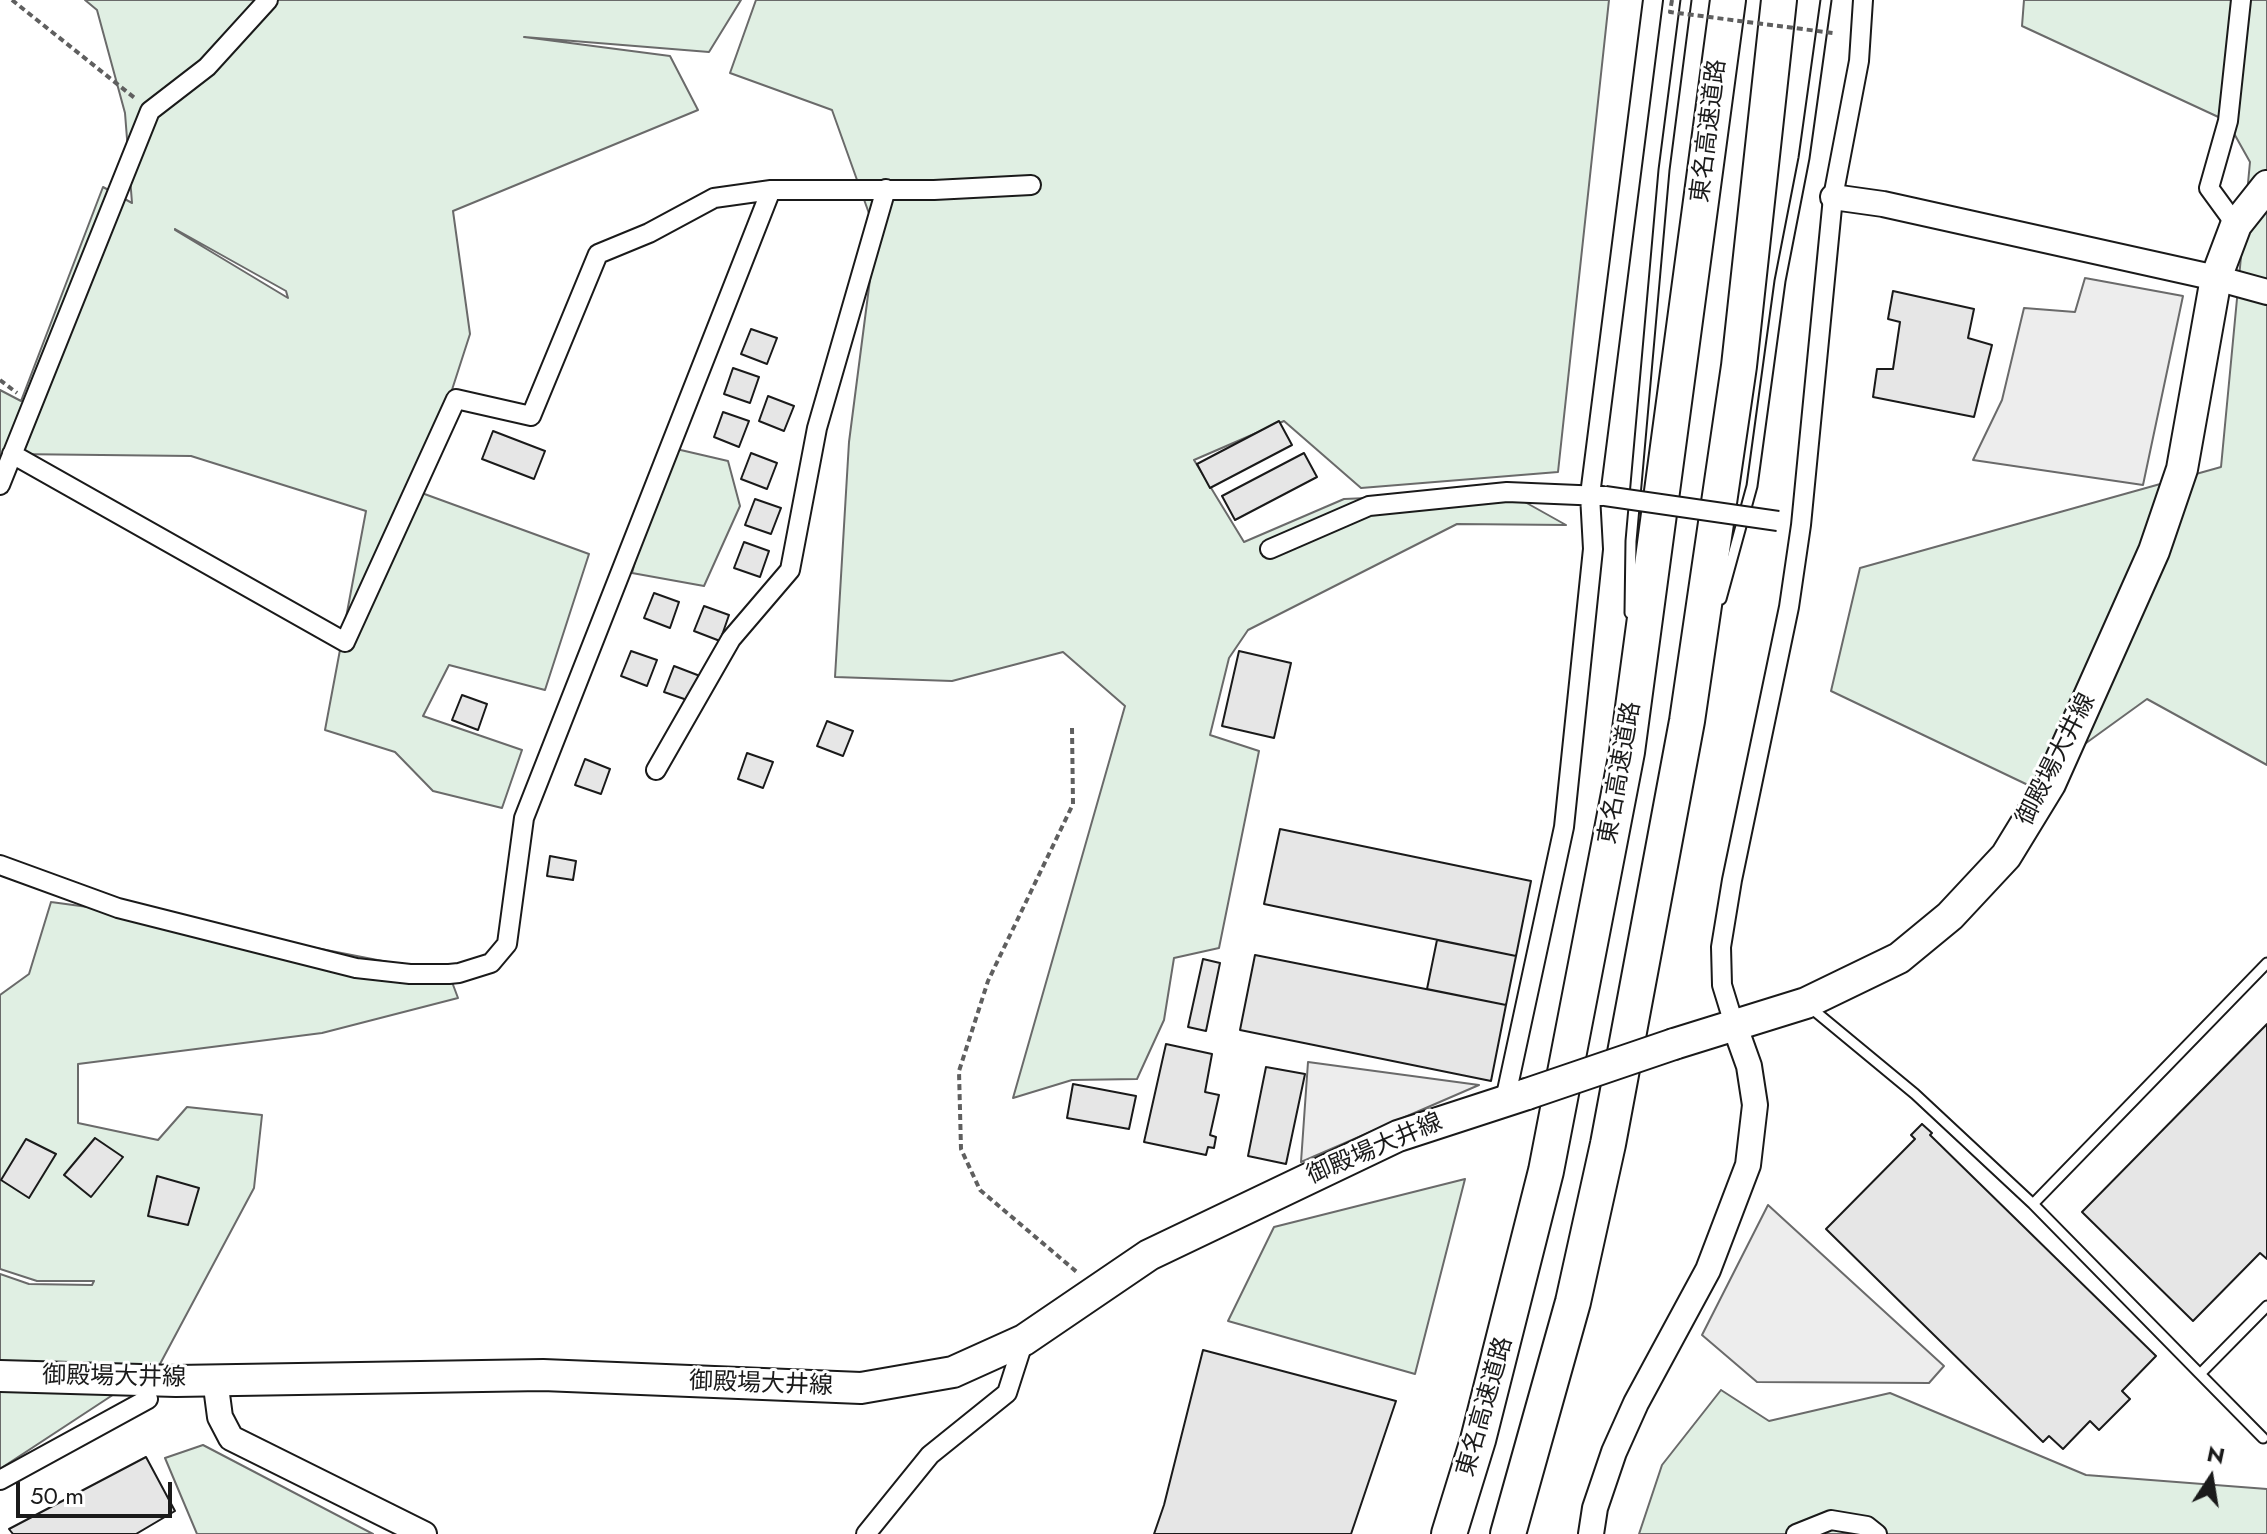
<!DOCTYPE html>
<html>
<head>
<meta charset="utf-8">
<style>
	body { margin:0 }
	#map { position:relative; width:2267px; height:1534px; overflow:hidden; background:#fff; font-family:Jost,sans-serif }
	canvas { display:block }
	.north { position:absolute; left:2171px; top:1438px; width:80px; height:80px; -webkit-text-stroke:6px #fff; paint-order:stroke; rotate:12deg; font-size:22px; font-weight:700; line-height:32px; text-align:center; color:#1a1a1a }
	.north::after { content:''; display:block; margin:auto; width:28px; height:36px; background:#1a1a1a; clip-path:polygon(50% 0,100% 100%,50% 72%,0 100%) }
	.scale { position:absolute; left:16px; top:1482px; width:156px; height:36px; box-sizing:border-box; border:4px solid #1a1a1a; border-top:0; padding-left:10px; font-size:24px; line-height:28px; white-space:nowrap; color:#1a1a1a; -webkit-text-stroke:6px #fff; paint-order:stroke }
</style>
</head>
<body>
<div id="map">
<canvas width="2267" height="1534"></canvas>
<div class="north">N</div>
<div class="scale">50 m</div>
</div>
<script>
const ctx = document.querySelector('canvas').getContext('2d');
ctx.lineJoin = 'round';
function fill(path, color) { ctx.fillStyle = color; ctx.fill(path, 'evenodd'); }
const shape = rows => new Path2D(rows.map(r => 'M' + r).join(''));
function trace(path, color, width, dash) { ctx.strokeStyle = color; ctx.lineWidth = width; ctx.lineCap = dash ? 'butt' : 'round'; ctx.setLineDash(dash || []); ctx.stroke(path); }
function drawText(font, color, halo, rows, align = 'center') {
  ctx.font = font + ' Jost,"Noto Sans JP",sans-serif'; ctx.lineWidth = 6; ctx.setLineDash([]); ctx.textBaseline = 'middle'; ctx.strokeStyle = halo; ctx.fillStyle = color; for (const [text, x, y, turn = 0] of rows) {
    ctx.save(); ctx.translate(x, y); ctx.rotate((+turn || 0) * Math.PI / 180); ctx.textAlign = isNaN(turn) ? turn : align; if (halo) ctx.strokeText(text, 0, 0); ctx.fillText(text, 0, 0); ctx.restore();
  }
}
const green = shape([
	[85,0,741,0,709,52,524,37,670,56,698,110,453,211,470,334,419,492,589,554,545,690,449,665,423,716,522,750,502,808,433,791,395,752,325,730,366,511,191,456,12,454,0,471,0,390,21,401,103,187,132,203,125,113,97,10,85,0],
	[175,229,286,291,288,298,175,230,175,229],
	[756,0,1609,0,1558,472,1361,488,1284,421,1194,460,1244,542,1344,499,1507,492,1566,525,1457,524,1248,630,1229,658,1210,735,1259,751,1219,948,1174,958,1164,1020,1137,1079,1072,1080,1013,1098,1125,706,1063,652,952,681,835,677,849,442,876,233,832,110,730,73,756,0],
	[2024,0,2267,0,2267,765,2147,699,2028,785,1831,691,1860,568,2221,467,2250,162,2227,121,2022,26,2024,0],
	[672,448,728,461,740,506,704,586,632,573,658,474,672,448],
	[51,902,147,915,449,974,458,998,322,1033,78,1064,78,1123,158,1140,187,1107,262,1115,254,1188,160,1364,0,1469,0,1274,29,1284,92,1285,94,1281,37,1281,0,1269,0,995,29,974,51,902],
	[1465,1179,1415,1374,1228,1321,1274,1227,1465,1179],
	[1721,1390,1769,1421,1890,1393,2086,1475,2267,1489,2267,1534,1639,1534,1662,1465,1721,1390],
	[203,1445,373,1534,197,1534,165,1458,203,1445]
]);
const parking = shape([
	[2085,278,2183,296,2143,485,1973,460,2002,400,2024,308,2075,312,2085,278],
	[1308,1062,1479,1085,1301,1162,1308,1062],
	[1768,1205,1944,1366,1929,1383,1757,1382,1702,1335,1768,1205]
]);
const building = shape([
	[1893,291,1974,309,1968,338,1992,345,1974,417,1873,397,1877,369,1893,369,1900,322,1888,319,1893,291],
	[751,329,777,338,767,364,741,354,751,329],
	[733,368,759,377,750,403,724,394,733,368],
	[768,396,794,406,784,431,759,421,768,396],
	[723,412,749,421,739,447,714,437,723,412],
	[1279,421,1292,445,1210,488,1197,464,1279,421],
	[493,431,545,451,534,479,482,459,493,431],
	[751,453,777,463,767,489,741,479,751,453],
	[1304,453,1317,477,1235,520,1222,496,1304,453],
	[755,499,781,508,771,534,745,525,755,499],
	[744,542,769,551,760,577,734,568,744,542],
	[654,593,679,602,670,628,644,618,654,593],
	[704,606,729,615,720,641,694,631,704,606],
	[631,651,657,660,647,686,621,676,631,651],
	[1239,651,1291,663,1274,738,1222,726,1239,651],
	[674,666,700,676,690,701,664,692,674,666],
	[462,695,487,704,478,730,452,720,462,695],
	[827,721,853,731,843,756,817,746,827,721],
	[747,753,773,762,763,788,738,779,747,753],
	[585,759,610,769,601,794,575,785,585,759],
	[1280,829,1531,881,1516,956,1264,904,1280,829],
	[550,856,576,861,573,880,547,876,550,856],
	[1437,940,1516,956,1506,1005,1427,989,1437,940],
	[1255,955,1506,1005,1491,1081,1240,1030,1255,955],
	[1203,959,1220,963,1206,1031,1188,1027,1203,959],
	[2267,1024,2267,1259,2260,1253,2193,1321,2082,1212,2267,1024],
	[1166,1044,1212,1054,1205,1092,1219,1095,1210,1135,1216,1137,1214,1148,1208,1147,1206,1155,1144,1142,1166,1044],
	[1266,1067,1305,1074,1286,1164,1248,1156,1266,1067],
	[1073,1084,1136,1096,1129,1129,1067,1118,1073,1084],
	[1922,1124,1932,1133,1930,1135,2156,1356,2122,1391,2130,1399,2099,1430,2090,1421,2063,1449,2049,1436,2043,1442,1826,1229,1915,1139,1911,1135,1922,1124],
	[95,1138,123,1157,91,1197,64,1175,95,1138],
	[26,1139,56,1154,29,1198,1,1180,26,1139],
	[157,1176,199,1188,188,1225,148,1216,157,1176],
	[1203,1350,1396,1401,1351,1534,1154,1534,1164,1505,1203,1350],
	[146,1457,175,1511,136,1534,13,1534,9,1529,146,1457]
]);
const path = shape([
	[12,0,136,99],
	[0,380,17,393],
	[1072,728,1073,804,988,981,959,1071,961,1149,980,1190,1078,1273]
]);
const service = shape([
	[1721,599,1752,486,1780,281,1804,158,1826,0],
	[1630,613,1631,541,1664,170,1686,0],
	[1811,1008,1915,1094,2033,1204,2267,963],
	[2033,1204,2200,1374],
	[2263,1438,2200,1374,2267,1306]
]);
const minor = shape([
	[2236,225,2209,188,2228,121,2241,0],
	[12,454,345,642,456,399,531,416,598,254,649,233,714,198,771,190],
	[0,485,150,111,207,67,268,0],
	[1270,549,1369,506,1507,492,1602,496],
	[656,770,731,639,790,570,817,428,886,189],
	[0,865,118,908,356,968,410,974,449,974,459,973,491,963,507,944,524,818,771,190,934,190,1031,185],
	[1734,1024,1722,985,1721,947,1732,880,1789,607,1801,525,1833,197,1859,61,1863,0],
	[1505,1100,1564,827,1593,549,1590,495,1653,0],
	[0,1480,148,1399],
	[866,1534,930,1455,1007,1393,1024,1340],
	[1796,1534,1831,1520,1867,1526,1877,1534]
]);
const tertiary = shape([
	[1833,197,1883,204,2216,278,2267,292],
	[215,1379,220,1417,231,1438,424,1534],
	[1591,1534,1595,1508,1614,1452,1636,1403,1708,1270,1748,1165,1755,1105,1749,1066,1734,1024]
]);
const primary = shape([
	[1674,1044,1806,1003,1899,958,1950,916,2006,856,2050,784,2154,551,2182,469,2216,278,2236,225,2267,186],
	[0,1376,176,1381,543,1375,861,1388,953,1372,1024,1340,1149,1255,1398,1136,1527,1094]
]);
const motorway = shape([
	[1449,1534,1478,1440,1546,1171,1627,752,1728,0],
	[1508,1534,1573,1302,1608,1144,1687,721,1739,366,1779,0]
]);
const pathBridge = shape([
	[1672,0,1670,12,1833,33]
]);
const minorBridge = shape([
	[1605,496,1778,521]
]);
const primaryBridge = shape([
	[1527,1094,1674,1044]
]);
const streetNames = [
	["東名高速道路",1710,131,-83],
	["御殿場大井線",2057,760,-63],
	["東名高速道路",1621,773,-80],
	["御殿場大井線",1375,1150,-23],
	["御殿場大井線",114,1378,1],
	["御殿場大井線",761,1385,2],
	["東名高速道路",1486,1407,-74]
];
fill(green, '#e0efe3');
trace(green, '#6a6a6a', 2);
fill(parking, '#ededed');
trace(parking, '#6a6a6a', 2);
fill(building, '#e6e6e6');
trace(building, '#1a1a1a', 2);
trace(service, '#1a1a1a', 13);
trace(minor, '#1a1a1a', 22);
trace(tertiary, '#1a1a1a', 28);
trace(primary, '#1a1a1a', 34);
trace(motorway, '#1a1a1a', 38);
trace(path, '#5f5f5f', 4, [6, 4]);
trace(service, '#fff', 9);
trace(minor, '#fff', 18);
trace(tertiary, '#fff', 24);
trace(primary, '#fff', 30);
trace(motorway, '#fff', 34);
trace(minorBridge, '#1a1a1a', 22, []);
trace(primaryBridge, '#1a1a1a', 34, []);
trace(pathBridge, '#5f5f5f', 4, [6, 4]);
trace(minorBridge, '#fff', 18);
trace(primaryBridge, '#fff', 30);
drawText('24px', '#1a1a1a', '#fff', streetNames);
</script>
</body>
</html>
